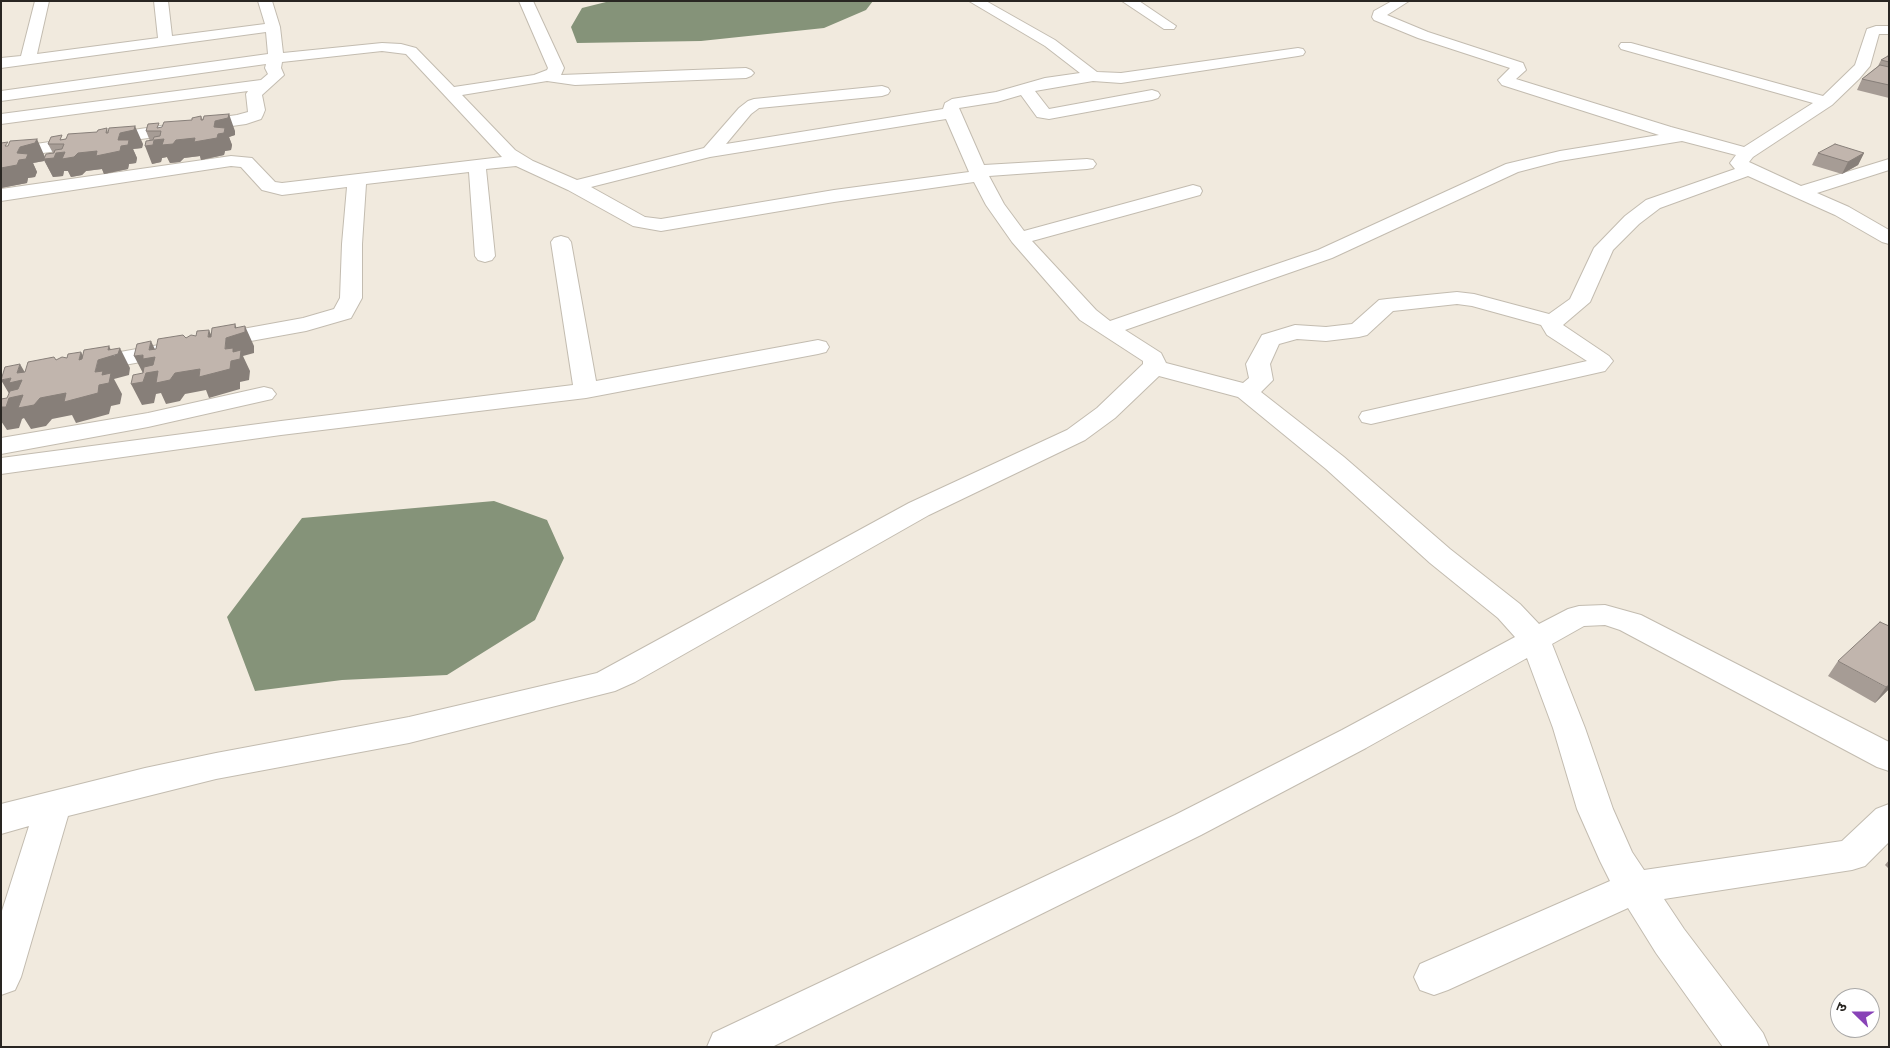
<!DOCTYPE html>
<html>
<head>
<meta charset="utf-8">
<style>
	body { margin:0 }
	#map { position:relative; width:1890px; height:1048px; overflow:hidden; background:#f1eade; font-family:Signika,"Noto Sans Devanagari",sans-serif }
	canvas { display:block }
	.frame { position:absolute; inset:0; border:2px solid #292622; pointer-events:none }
	.north { position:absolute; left:1830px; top:988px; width:50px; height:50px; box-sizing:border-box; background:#fff; border:1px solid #a9a8a7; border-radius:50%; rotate:292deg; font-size:14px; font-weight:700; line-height:20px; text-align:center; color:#292622 }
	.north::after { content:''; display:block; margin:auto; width:18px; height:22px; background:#8843b7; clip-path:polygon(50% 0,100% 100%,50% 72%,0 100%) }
</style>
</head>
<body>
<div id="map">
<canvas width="1890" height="1048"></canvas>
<div class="frame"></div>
<div class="north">उ</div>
</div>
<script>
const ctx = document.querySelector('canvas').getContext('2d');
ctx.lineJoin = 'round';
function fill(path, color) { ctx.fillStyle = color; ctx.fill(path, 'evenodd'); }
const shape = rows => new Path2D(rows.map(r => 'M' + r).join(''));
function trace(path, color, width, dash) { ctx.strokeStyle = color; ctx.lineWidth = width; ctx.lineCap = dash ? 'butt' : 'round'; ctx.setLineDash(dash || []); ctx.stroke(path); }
const water = shape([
	[610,1,873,1,866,10,824,28,701,41,577,43,571,27,582,8],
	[494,501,547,520,564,558,535,620,447,675,342,680,255,691,227,617,302,518]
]);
const minor = shape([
	[35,1,49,1,37,54,158,38,154,1,168,1,172,36,265,24,258,1,272,1,280,27,283,53,382,43,401,44,416,48,454,87,534,75,547,70,548,68,519,1,533,1,564,68,561,75,746,68,751,70,754,73,751,76,746,78,575,85,547,81,462,95,515,150,533,161,577,180,704,148,739,108,748,101,754,99,882,86,888,88,890,91,888,94,882,96,759,108,751,114,726,144,943,109,945,103,952,99,996,92,1045,78,1080,73,1045,46,969,1,986,1,1055,40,1097,72,1121,73,1298,48,1303,49,1305,52,1303,55,1298,56,1121,83,1093,81,1035,91,1049,109,1152,90,1158,92,1160,95,1158,98,1152,100,1049,119,1037,117,1021,95,997,102,959,108,984,165,1087,159,1093,160,1096,164,1093,168,1087,169,989,176,1004,204,1024,231,1193,185,1200,187,1202,191,1200,195,1032,241,1096,310,1110,321,1318,250,1506,164,1560,151,1659,135,1502,85,1498,80,1510,68,1418,38,1374,20,1372,17,1374,11,1392,1,1409,1,1387,15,1428,32,1523,63,1526,70,1516,79,1671,127,1744,147,1813,103,1621,49,1619,46,1621,43,1631,43,1823,96,1855,65,1867,29,1876,26,1889,26,1889,34,1879,34,1870,66,1859,79,1832,105,1753,157,1749,162,1801,186,1889,159,1889,170,1817,193,1849,207,1889,230,1889,244,1882,242,1835,215,1748,176,1660,208,1639,224,1613,250,1590,302,1563,325,1609,356,1613,361,1605,371,1371,424,1362,422,1359,417,1362,412,1587,361,1547,335,1541,325,1472,306,1457,304,1393,311,1367,335,1359,337,1326,341,1297,339,1279,344,1270,364,1273,380,1261,392,1344,457,1450,549,1520,604,1539,624,1568,609,1579,606,1605,605,1641,615,1889,742,1889,771,1877,767,1620,630,1605,625,1584,626,1552,644,1585,728,1613,809,1632,852,1644,870,1842,841,1876,809,1889,804,1889,842,1865,866,1852,870,1664,899,1684,929,1763,1033,1769,1047,1723,1047,1656,953,1628,908,1448,990,1434,995,1420,990,1414,977,1420,964,1610,881,1600,861,1577,809,1553,728,1527,658,1366,748,1201,835,772,1047,707,1047,713,1033,1175,815,1342,730,1515,637,1498,618,1430,563,1326,469,1238,397,1159,376,1115,418,1085,440,929,515,635,682,615,691,409,743,216,779,68,816,21,977,15,990,1,995,1,914,29,826,1,834,1,804,145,768,216,753,409,717,597,673,909,503,1067,430,1097,408,1143,364,1143,361,1080,320,1012,242,986,205,974,182,834,202,661,231,633,226,568,190,516,166,486,169,495,256,492,260,485,262,478,260,475,256,469,172,366,184,362,244,362,298,351,318,306,331,212,348,204,346,201,341,204,336,303,318,334,309,340,298,342,244,347,187,282,195,262,190,241,167,231,166,1,201,1,189,231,156,252,158,275,182,282,183,502,157,406,54,382,51,282,62,281,68,284,75,262,95,265,110,263,115,261,119,246,124,1,159,1,149,237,115,248,112,246,94,248,91,1,124,1,114,261,80,268,74,265,68,266,64,1,101,1,91,268,54,266,32,1,68,1,58,21,56,35,1],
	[946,119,969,172,834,190,661,219,645,217,591,187,710,157,946,119],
	[1682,141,1736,155,1730,163,1735,169,1646,200,1625,216,1594,248,1570,299,1549,314,1474,294,1457,292,1387,299,1379,300,1352,324,1326,327,1295,325,1262,335,1246,364,1249,378,1243,383,1166,363,1161,353,1125,330,1332,258,1518,172,1560,161,1682,141],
	[1122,1,1139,1,1176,26,1174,29,1164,29,1122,1],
	[561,236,568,238,571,242,596,381,818,340,826,342,829,347,826,352,818,354,586,398,281,435,1,474,1,458,281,421,573,385,551,242,554,238,561,236],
	[170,343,178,345,181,350,178,355,87,372,79,370,75,365,79,360,87,358,170,343],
	[264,387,272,389,276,394,272,399,148,427,1,454,1,438,148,413,264,387]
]);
const wall = shape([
	[1889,56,1889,98,1857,90,1862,79,1878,66,1881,60],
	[201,116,203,120,235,131,235,135,229,137,232,145,231,150,225,151,224,155,201,160,200,156,184,158,180,162,170,163,167,157,162,158,161,162,152,164,150,141,146,131,192,120],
	[107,128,108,132,143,144,142,148,133,149,137,158,136,163,129,164,128,169,104,174,102,169,86,171,82,175,71,177,68,171,64,171,63,176,53,177,44,160,44,161,33,163,37,172,35,177,28,178,27,183,1,188,9,144,45,157,53,153,48,144,97,132],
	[1818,153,1864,153,1858,165,1842,174,1812,165],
	[1838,661,1889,689,1875,703,1828,676],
	[1889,860,1889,869,1885,865]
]);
const shadedWall = shape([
	[229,114,235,131,235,135,229,137,232,145,231,150,225,151,224,155,201,160,200,156,184,158,180,162,170,163,167,157,162,158,161,162,152,164,145,146,154,140,164,139,176,140,214,127,215,121],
	[135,126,143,144,142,148,133,149,137,158,136,163,129,164,128,169,104,174,102,169,86,171,82,175,71,177,68,171,64,171,63,176,53,177,44,160,44,161,33,163,37,172,35,177,28,178,27,183,1,188,1,168,17,153,20,147,37,139,45,157,56,153,65,152,78,153,118,140,120,133],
	[1864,153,1858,165,1842,174,1848,162],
	[235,324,239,334,245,326,254,346,254,353,243,356,250,371,249,380,240,382,240,389,209,398,206,390,185,394,180,401,166,404,161,393,156,394,154,403,142,405,131,384,145,377,134,356,143,355,149,350,151,341,161,362,175,373,225,349,226,338,235,328],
	[209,330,218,350,208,337],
	[109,346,114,356,120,348,130,368,129,375,114,379,122,394,120,404,111,406,109,414,76,423,72,415,52,419,46,426,31,429,24,418,22,419,19,428,7,430,1,421,1,407,9,398,11,397,1,380,11,378,17,373,20,364,40,398,95,372,98,360,108,350],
	[81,352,92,372,79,360],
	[1889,685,1889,689,1875,703,1886,687]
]);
const building = shape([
	[1888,56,1889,56,1889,62,1881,60,1888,56],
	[1880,65,1889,67,1889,85,1862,79,1880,65],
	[229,114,228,118,215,121,214,127,225,128,224,133,218,134,217,138,194,142,195,138,176,140,173,144,162,145,164,139,154,140,153,145,145,146,146,141,153,140,154,137,160,136,161,131,146,131,148,124,159,123,157,128,162,127,164,122,192,120,192,118,201,116,201,120,203,120,204,116,229,114],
	[135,126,134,130,120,133,118,140,129,140,128,145,121,146,120,151,96,156,97,151,78,153,74,157,62,159,65,152,56,153,54,158,44,159,46,154,54,153,55,150,62,149,64,144,48,144,51,137,62,135,60,140,66,139,68,134,97,132,98,130,107,128,106,133,108,133,109,128,135,126],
	[37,139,35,143,20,147,17,153,28,154,26,159,19,160,17,165,1,168,1,143,8,142,5,146,8,146,10,141,37,139],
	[1835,144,1864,153,1848,162,1818,153,1835,144],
	[235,324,235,328,245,326,245,332,226,338,225,349,233,348,233,352,241,350,240,359,231,361,230,369,199,377,200,369,175,373,170,380,156,383,158,371,146,373,143,382,131,384,133,375,143,373,144,367,153,365,155,357,143,359,143,355,134,356,137,344,151,341,149,350,156,349,158,339,183,335,186,338,191,335,196,336,197,331,209,330,208,337,211,337,212,328,235,324],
	[109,346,108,350,120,348,118,354,98,360,95,372,103,371,102,375,111,373,109,383,99,385,98,393,64,402,66,393,40,398,34,405,18,408,23,395,9,398,6,407,1,407,1,399,7,398,10,391,18,389,22,380,9,383,11,378,1,380,5,367,20,364,17,373,25,372,28,362,54,357,56,360,62,357,67,358,68,354,81,352,79,360,82,359,84,350,109,346],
	[1880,622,1889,626,1889,685,1886,687,1838,661,1880,622]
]);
fill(water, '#859379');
trace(minor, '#c3bcb0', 2);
fill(minor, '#fff');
fill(wall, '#a69c95');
fill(shadedWall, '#877f79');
fill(building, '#c1b5ad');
trace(building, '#877f79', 1);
</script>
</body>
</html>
